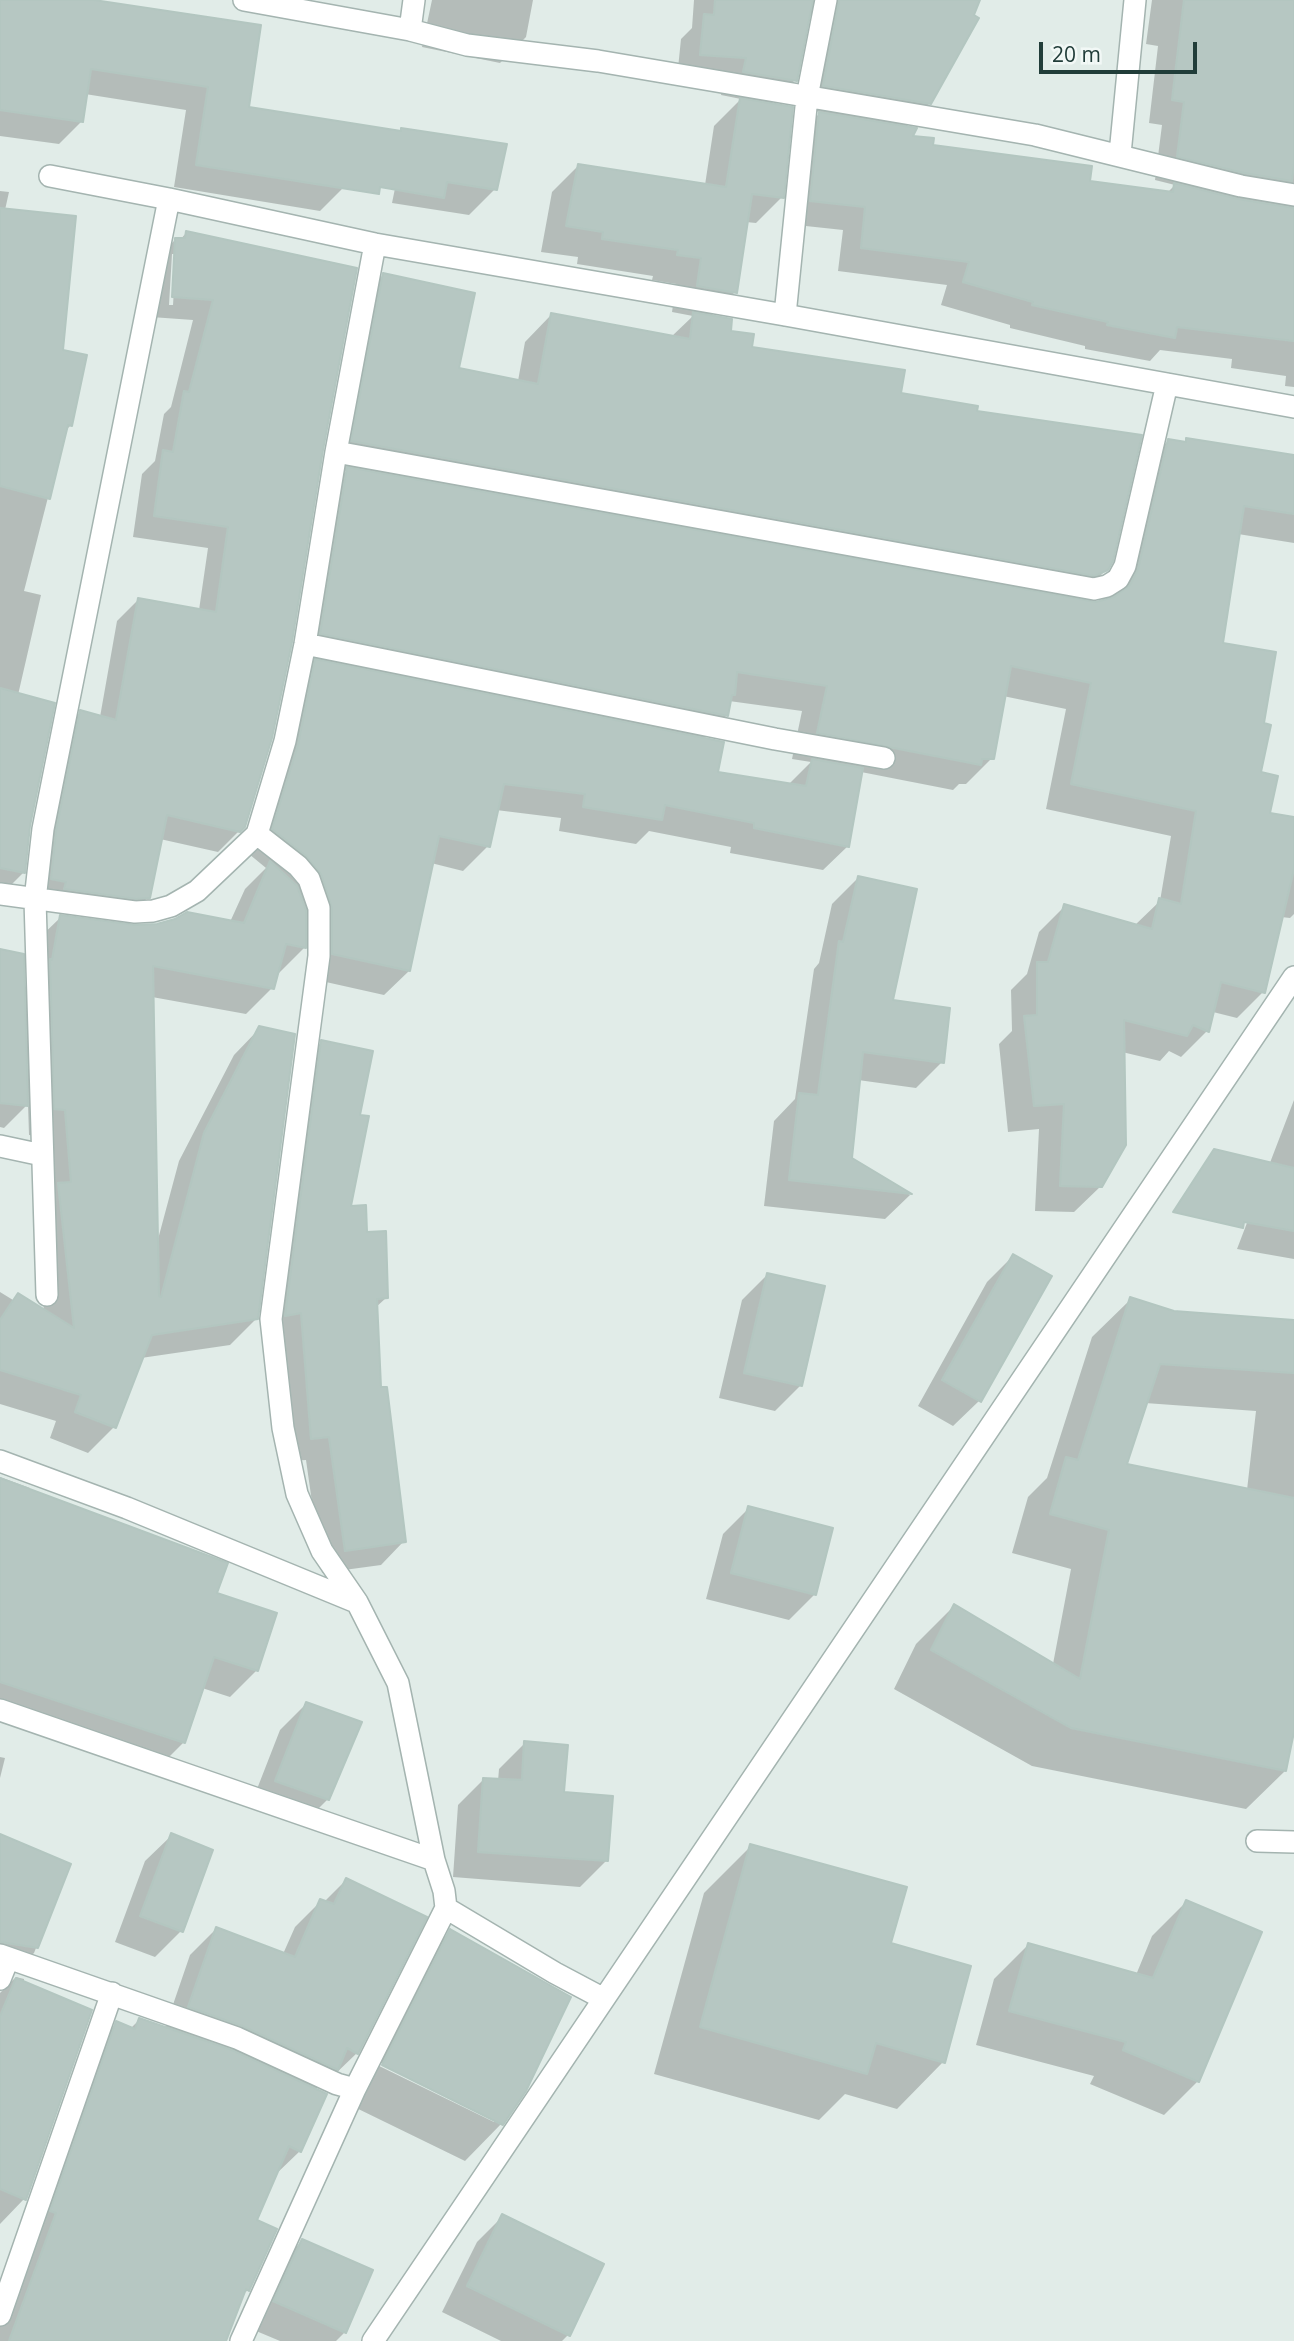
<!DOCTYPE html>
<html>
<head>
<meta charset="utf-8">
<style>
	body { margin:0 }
	#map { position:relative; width:1294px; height:2341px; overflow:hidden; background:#e1ece8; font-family:"Open Sans",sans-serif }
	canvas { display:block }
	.scale { position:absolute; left:1039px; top:42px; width:158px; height:32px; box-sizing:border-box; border:4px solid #213d39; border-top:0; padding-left:9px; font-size:21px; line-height:24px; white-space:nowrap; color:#213d39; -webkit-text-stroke:5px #f2f8f6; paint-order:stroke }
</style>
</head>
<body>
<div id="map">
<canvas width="1294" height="2341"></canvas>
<div class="scale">20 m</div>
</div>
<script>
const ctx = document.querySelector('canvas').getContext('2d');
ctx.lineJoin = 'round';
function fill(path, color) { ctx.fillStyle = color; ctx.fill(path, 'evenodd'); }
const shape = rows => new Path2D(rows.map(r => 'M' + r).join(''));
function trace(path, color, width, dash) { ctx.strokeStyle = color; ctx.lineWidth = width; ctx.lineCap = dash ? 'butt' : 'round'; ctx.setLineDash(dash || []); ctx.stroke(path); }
const shadow = shape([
	[0,0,83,0,247,109,343,188,320,211,174,187,186,110,85,94,82,121,59,144,0,136],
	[432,0,533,0,526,37,500,63,422,47],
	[694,0,979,0,930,103,905,128,911,137,931,146,1088,182,1167,193,1175,185,1155,180,1162,125,1149,123,1158,46,1146,44,1152,0,1294,0,1294,387,1285,386,1286,376,1231,368,1232,359,1160,350,1150,361,1085,349,1085,346,1010,328,1010,325,941,305,947,285,838,271,843,230,787,224,796,137,821,112,800,109,815,19,808,13,795,80,770,105,782,197,756,223,746,222,735,292,710,317,750,349,899,395,975,413,1107,569,1080,596,1070,600,1092,604,1111,600,1142,467,1168,441,1184,443,1187,440,1294,457,1294,543,1238,534,1221,645,1262,724,1259,773,1268,814,1294,819,1294,914,1290,918,1281,917,1263,992,1237,1018,1213,1012,1207,1031,1181,1057,1169,1051,1160,1061,1122,1052,1101,1186,1074,1212,1035,1211,1039,1129,1008,1132,999,1044,1012,1031,1011,990,1027,974,1039,932,1065,906,1134,926,1160,901,1171,836,1046,809,1066,709,1003,696,992,758,966,784,959,784,953,790,861,772,848,846,823,870,730,853,731,847,649,831,636,844,559,831,561,818,496,810,488,846,463,871,431,863,409,971,384,995,308,978,308,933,305,923,304,948,278,974,272,988,246,1014,152,997,157,1243,179,1161,234,1055,260,1028,256,1319,230,1345,141,1358,114,1427,88,1453,50,1438,56,1421,0,1404,0,1292,13,1300,18,1295,44,1311,33,1211,45,1199,39,1136,29,1135,28,1104,4,1128,0,1127,0,951,23,989,27,985,34,943,61,917,136,927,230,922,245,889,266,868,249,854,291,686,314,663,295,659,321,495,346,471,326,467,357,302,383,275,457,369,518,381,525,342,551,315,671,337,693,316,672,312,676,284,652,280,653,276,577,264,578,257,541,252,552,192,578,166,705,185,714,126,741,99,721,95,723,81,677,78,681,39,692,28],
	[729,701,802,711,792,759,811,762,788,785,716,774,703,740,727,715],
	[401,159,495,189,469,215,392,203],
	[0,191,9,192,5,210,61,351,71,425,65,431,24,591,41,595,18,695,28,826,23,873,0,896],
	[186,233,355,269,244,826,218,852,160,839,148,897,127,919,44,910,59,733,81,712,100,717,117,621,138,600,199,610,208,548,133,537,142,474,155,461,164,414,171,407,193,320,151,317,154,261,176,239,180,240],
	[172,254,176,254,173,305,169,305],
	[858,878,890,1001,942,1062,916,1088,858,1080,850,1159,910,1195,885,1219,764,1206,774,1121,795,1099,814,969,819,963,832,904],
	[322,1042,358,1116,349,1207,365,1234,386,1298,375,1308,380,1389,404,1541,381,1565,322,1573,306,1460,288,1461,278,1336,262,1338,298,1065],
	[1294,1100,1294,1259,1237,1249],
	[1013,1256,979,1401,953,1426,918,1406,987,1282],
	[768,1274,801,1385,775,1411,719,1398,742,1300],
	[1131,1299,1173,1313,1294,1322,1294,1723,1285,1771,1246,1809,1032,1766,894,1689,916,1644,954,1606,1053,1664,1071,1569,1012,1553,1028,1497,1047,1478,1092,1337],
	[1145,1403,1256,1411,1247,1490,1124,1466],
	[0,1477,30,1488,29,1491,215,1594,257,1670,230,1697,202,1688,184,1742,158,1768,0,1704],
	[749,1508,815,1594,789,1620,706,1599,723,1534],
	[306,1704,328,1799,302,1825,250,1807,280,1730],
	[525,1743,563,1793,606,1861,580,1887,453,1877,458,1805,484,1779,498,1781,499,1769],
	[0,1757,5,1758,0,1778],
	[0,1836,69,1865,34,1953,8,1979,0,1976],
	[171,1836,181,1931,155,1957,115,1942,145,1861],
	[751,1846,889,1945,943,2062,897,2109,845,2094,819,2120,654,2074,704,1893],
	[346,1880,357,2053,331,2078,328,2077,315,2090,300,2151,274,2176,255,2221,248,2290,241,2296,224,2341,0,2341,0,2320,90,2050,117,2023,130,2029,139,2020,165,2028,190,1955,216,1929,283,1954,295,1927,321,1901,324,1902],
	[1186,1902,1198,2081,1164,2115,1090,2084,1094,2076,976,2045,994,1979,1028,1945,1136,1975,1152,1936],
	[451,1931,502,2123,465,2161,346,2103,413,1968],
	[375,2060,494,2118,494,2122,373,2063],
	[16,1977,24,1979,24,2199,0,2224,0,1993],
	[503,2216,602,2265,568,2335,562,2341,501,2341,442,2312,477,2242],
	[302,2241,345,2332,336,2341,280,2341,249,2328,276,2267]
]);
const building = shape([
	[0,0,94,0,261,25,249,107,401,131,401,128,507,144,497,190,447,182,444,198,380,187,379,194,196,165,208,87,91,69,83,122,0,110,0,0],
	[715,0,813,0,797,81,743,72,746,58,700,55,704,14,714,15,715,0],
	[839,0,980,0,974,15,979,18,931,104,823,86,839,0],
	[1184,0,1294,0,1294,164,1292,181,1244,173,1177,157,1184,102,1172,100,1184,0],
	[740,98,793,107,784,198,752,194,737,293,697,286,701,258,677,255,678,250,602,239,603,232,566,226,578,164,726,187,740,98],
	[819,112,917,128,913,136,934,138,933,145,1092,166,1090,181,1173,192,1174,183,1238,199,1294,208,1294,341,1177,327,1175,338,1107,325,1108,322,1032,305,1033,302,963,282,969,262,861,248,865,207,810,201,819,112],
	[0,208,76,216,63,350,87,355,72,426,68,425,50,499,0,486,0,208],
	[186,231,357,268,323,450,292,642,272,738,245,827,240,832,167,815,150,898,136,899,64,889,66,882,51,879,56,831,80,710,116,720,138,598,216,612,228,527,154,516,163,450,173,452,184,391,189,392,213,300,172,297,175,238,185,238,186,231],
	[383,273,475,293,459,368,538,384,551,313,690,339,693,312,732,319,731,331,754,334,752,347,905,370,901,393,978,406,977,411,1142,435,1113,561,1108,570,1094,576,351,441,383,273],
	[1186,438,1294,455,1294,514,1244,506,1223,643,1276,652,1264,723,1271,725,1261,772,1278,776,1270,813,1294,817,1294,869,1265,993,1221,982,1209,1032,1193,1025,1187,1036,1124,1020,1126,1145,1102,1187,1060,1186,1064,1104,1034,1106,1024,1016,1037,1015,1037,962,1048,962,1064,904,1152,929,1159,898,1181,904,1196,811,1071,784,1091,683,1011,666,994,759,982,759,981,765,817,733,827,686,737,672,735,695,732,695,728,716,320,634,347,467,1096,602,1114,597,1130,585,1138,569,1168,439,1186,442,1186,438],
	[315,659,724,742,718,772,806,786,812,759,863,768,849,847,754,828,754,823,665,805,662,820,583,807,585,794,504,784,490,847,439,836,410,971,332,954,332,908,321,874,306,856,272,829,298,745,315,659],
	[0,688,55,703,30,826,25,873,0,868,0,688],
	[270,861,297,886,306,910,306,948,286,944,274,989,153,966,159,1296,161,1297,204,1133,259,1026,295,1034,258,1319,152,1335,116,1428,75,1412,81,1395,0,1370,0,1320,18,1293,74,1328,58,1183,71,1182,65,1110,54,1109,50,959,52,960,60,915,136,925,157,924,175,919,187,912,244,923,270,861],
	[858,876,917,889,893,1000,950,1008,944,1063,863,1052,852,1158,912,1194,789,1180,799,1093,818,1095,839,941,843,942,858,876],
	[0,949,24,954,28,1106,0,1103,0,949],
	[321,1040,373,1051,360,1115,369,1116,351,1206,366,1205,367,1232,386,1231,388,1298,377,1299,381,1387,387,1387,406,1542,345,1551,329,1437,311,1439,301,1313,285,1316,321,1040],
	[1214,1149,1294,1168,1294,1231,1244,1222,1243,1228,1173,1212,1214,1149],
	[1013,1254,1052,1276,981,1402,942,1380,1013,1254],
	[767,1273,825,1286,802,1386,744,1373,767,1273],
	[1130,1297,1174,1311,1294,1320,1294,1373,1160,1364,1127,1464,1294,1498,1294,1732,1286,1771,1071,1728,931,1650,954,1604,1080,1679,1109,1530,1050,1514,1066,1457,1078,1460,1130,1297],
	[0,1478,228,1563,217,1593,277,1613,258,1671,214,1657,185,1743,0,1682,0,1478],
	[748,1506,833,1528,816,1595,731,1573,748,1506],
	[306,1702,362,1722,329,1800,275,1781,306,1702],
	[524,1741,568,1745,564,1792,613,1796,608,1861,478,1852,483,1778,522,1780,524,1741],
	[171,1833,213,1850,183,1932,140,1916,171,1833],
	[0,1834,71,1864,38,1948,0,1942,0,1834],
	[750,1844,907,1887,891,1943,971,1966,945,2063,876,2043,867,2074,700,2027,750,1844],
	[346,1878,427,1917,358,2054,347,2048,338,2070,242,2026,188,2007,216,1927,295,1957,320,1899,334,1904,346,1878],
	[1186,1900,1262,1932,1199,2082,1123,2050,1126,2042,1009,2011,1028,1943,1153,1978,1186,1900],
	[450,1929,571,1997,526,2091,503,2125,382,2065,450,1929],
	[16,1978,92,2010,26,2200,0,2189,0,2016,16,1978],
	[139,2018,232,2050,327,2094,301,2152,289,2146,257,2220,277,2229,249,2291,246,2289,226,2341,9,2341,56,2213,50,2211,116,2021,135,2029,139,2018],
	[502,2214,604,2264,570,2336,467,2286,502,2214],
	[302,2239,373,2270,346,2333,273,2301,302,2239]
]);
const minor = shape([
	[244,0,410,30,467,45,598,61,1035,135,1241,186,1294,195],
	[410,30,414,0],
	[1120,154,1135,0],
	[50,176,169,199,375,244,785,315,1294,407],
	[375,244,336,452,305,644,285,741,257,834,298,866,309,879,319,908,319,956,271,1319,283,1428,297,1494,322,1551,357,1602,398,1683,434,1860],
	[785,315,807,97,826,0],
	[336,452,1094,589,1107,586,1118,579,1125,566,1167,384],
	[305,644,775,739,884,758],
	[0,894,135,912,153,911,171,906,197,891,257,834],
	[0,1146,42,1155],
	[47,1295,35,900,43,829,169,199],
	[0,1461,127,1508,356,1602],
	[0,1710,434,1860,444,1891,446,1908,555,1973,604,1999],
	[1257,1841,1294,1842],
	[0,1955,237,2038,337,2084,355,2089],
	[0,1979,8,1959],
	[0,2315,112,1993],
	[241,2341,355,2089,446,1908],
	[373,2341,1294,977]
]);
fill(shadow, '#0003');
fill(building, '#b6c7c2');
trace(building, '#b3c6c0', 2);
trace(minor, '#a4b4b0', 24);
trace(minor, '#fff', 21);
</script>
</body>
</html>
